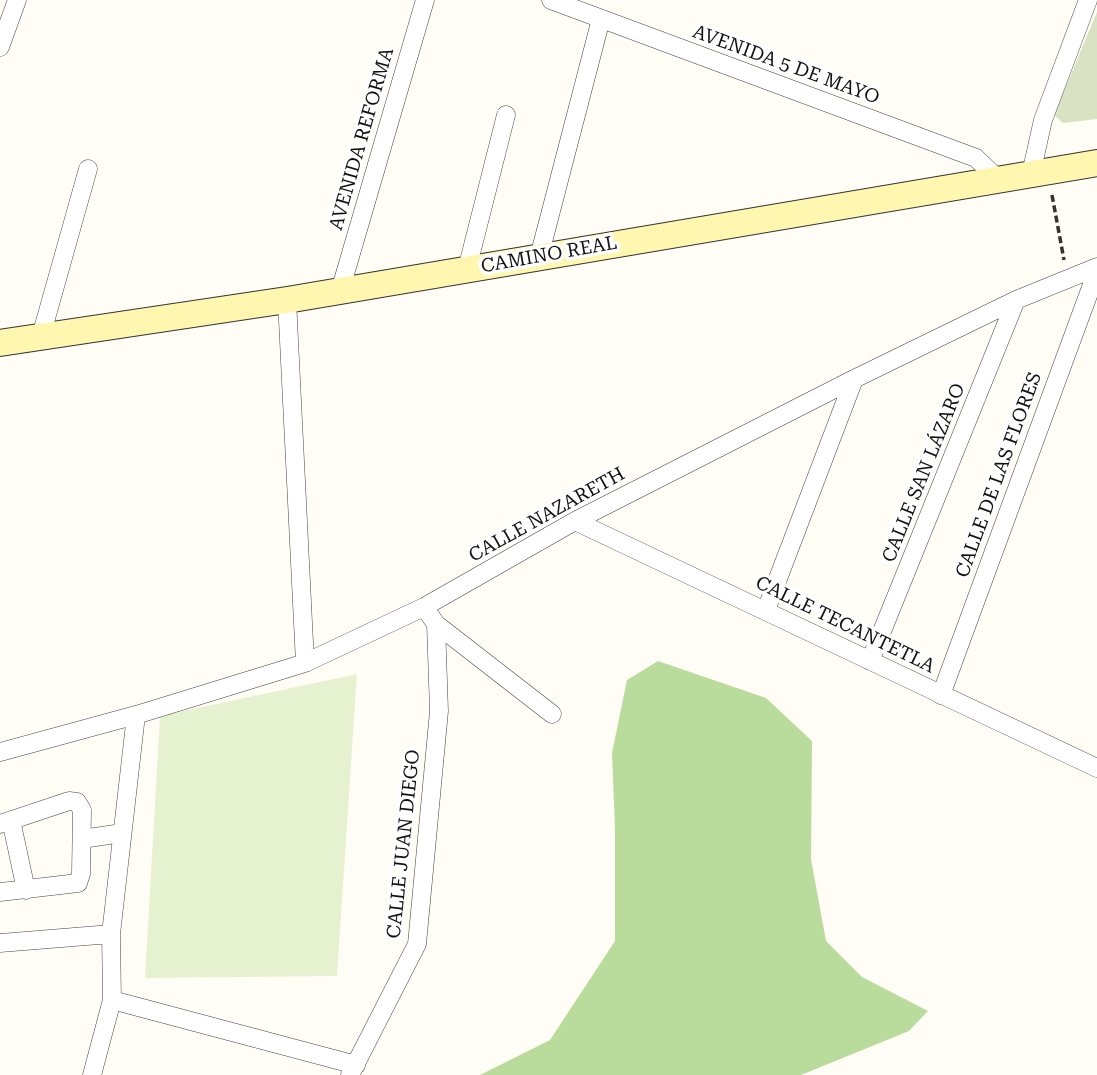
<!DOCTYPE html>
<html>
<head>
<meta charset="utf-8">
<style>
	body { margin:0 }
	canvas { display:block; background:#fffdf5 }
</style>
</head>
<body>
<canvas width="1097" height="1075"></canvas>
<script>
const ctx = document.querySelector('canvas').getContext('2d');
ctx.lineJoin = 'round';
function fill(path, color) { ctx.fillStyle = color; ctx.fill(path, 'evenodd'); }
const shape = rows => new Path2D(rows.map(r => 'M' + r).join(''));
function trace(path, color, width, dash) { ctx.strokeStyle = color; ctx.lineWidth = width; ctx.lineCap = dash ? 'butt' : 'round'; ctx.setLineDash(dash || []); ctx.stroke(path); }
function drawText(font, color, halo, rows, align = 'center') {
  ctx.font = font + ' "Roboto Serif",serif'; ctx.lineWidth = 7; ctx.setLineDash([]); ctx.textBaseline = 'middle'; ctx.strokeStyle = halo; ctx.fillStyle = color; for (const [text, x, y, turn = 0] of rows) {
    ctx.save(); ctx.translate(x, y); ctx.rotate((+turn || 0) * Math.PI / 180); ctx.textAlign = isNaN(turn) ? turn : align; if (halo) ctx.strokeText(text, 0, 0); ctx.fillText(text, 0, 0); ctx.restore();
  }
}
const forest = shape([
	[658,661,766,698,812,741,811,859,826,941,862,977,928,1011,909,1031,801,1075,480,1075,550,1040,615,941,615,829,612,753,627,680]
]);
const cemetery = shape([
	[1097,12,1097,119,1063,123,1054,115]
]);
const pitch = shape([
	[357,674,337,976,145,978,160,716]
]);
const path = shape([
	[1052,195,1064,260]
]);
const minor = shape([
	[551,0,976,158,999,180],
	[0,47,17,0],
	[1031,174,1043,120,1088,0],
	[539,257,601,19],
	[467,269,506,115],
	[340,291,425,0],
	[287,300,305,663],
	[41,336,88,169],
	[575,521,1097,768],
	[766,610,854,379],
	[436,624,552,714],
	[870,661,1016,300],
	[941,695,1097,271],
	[0,752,136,715,305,663,424,607,575,521,854,379,1016,300,1097,267],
	[11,820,26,890],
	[0,824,69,801,77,802,82,810,81,874,78,883,0,892],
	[82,839,122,833],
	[0,943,111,934],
	[112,1000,356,1065],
	[92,1075,112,1000,111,934,136,715],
	[350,1075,417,944,439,711,436,624,424,607]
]);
const secondary = shape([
	[0,343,287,300,1097,163]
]);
const streetNames = [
	["AVENIDA 5 DE MAYO",786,65,20],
	["AVENIDA REFORMA",362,139,-74],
	["CAMINO REAL",549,255,-10],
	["CALLE SAN LÁZARO",924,473,-68],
	["CALLE DE LAS FLORES",999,475,-70],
	["CALLE NAZARETH",547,515,-29],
	["CALLE TECANTETLA",845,625,26],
	["CALLE JUAN DIEGO",404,844,-84]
];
fill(forest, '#b9dc9c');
fill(cemetery, '#d9e3c4');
fill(pitch, '#e6f2cf');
trace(minor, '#444', 19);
trace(secondary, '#333', 28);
trace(path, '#333', 3.5, [7, 3.5]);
trace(minor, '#fff', 18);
trace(secondary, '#fff6b0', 26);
drawText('19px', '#111', '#fff', streetNames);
</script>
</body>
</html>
